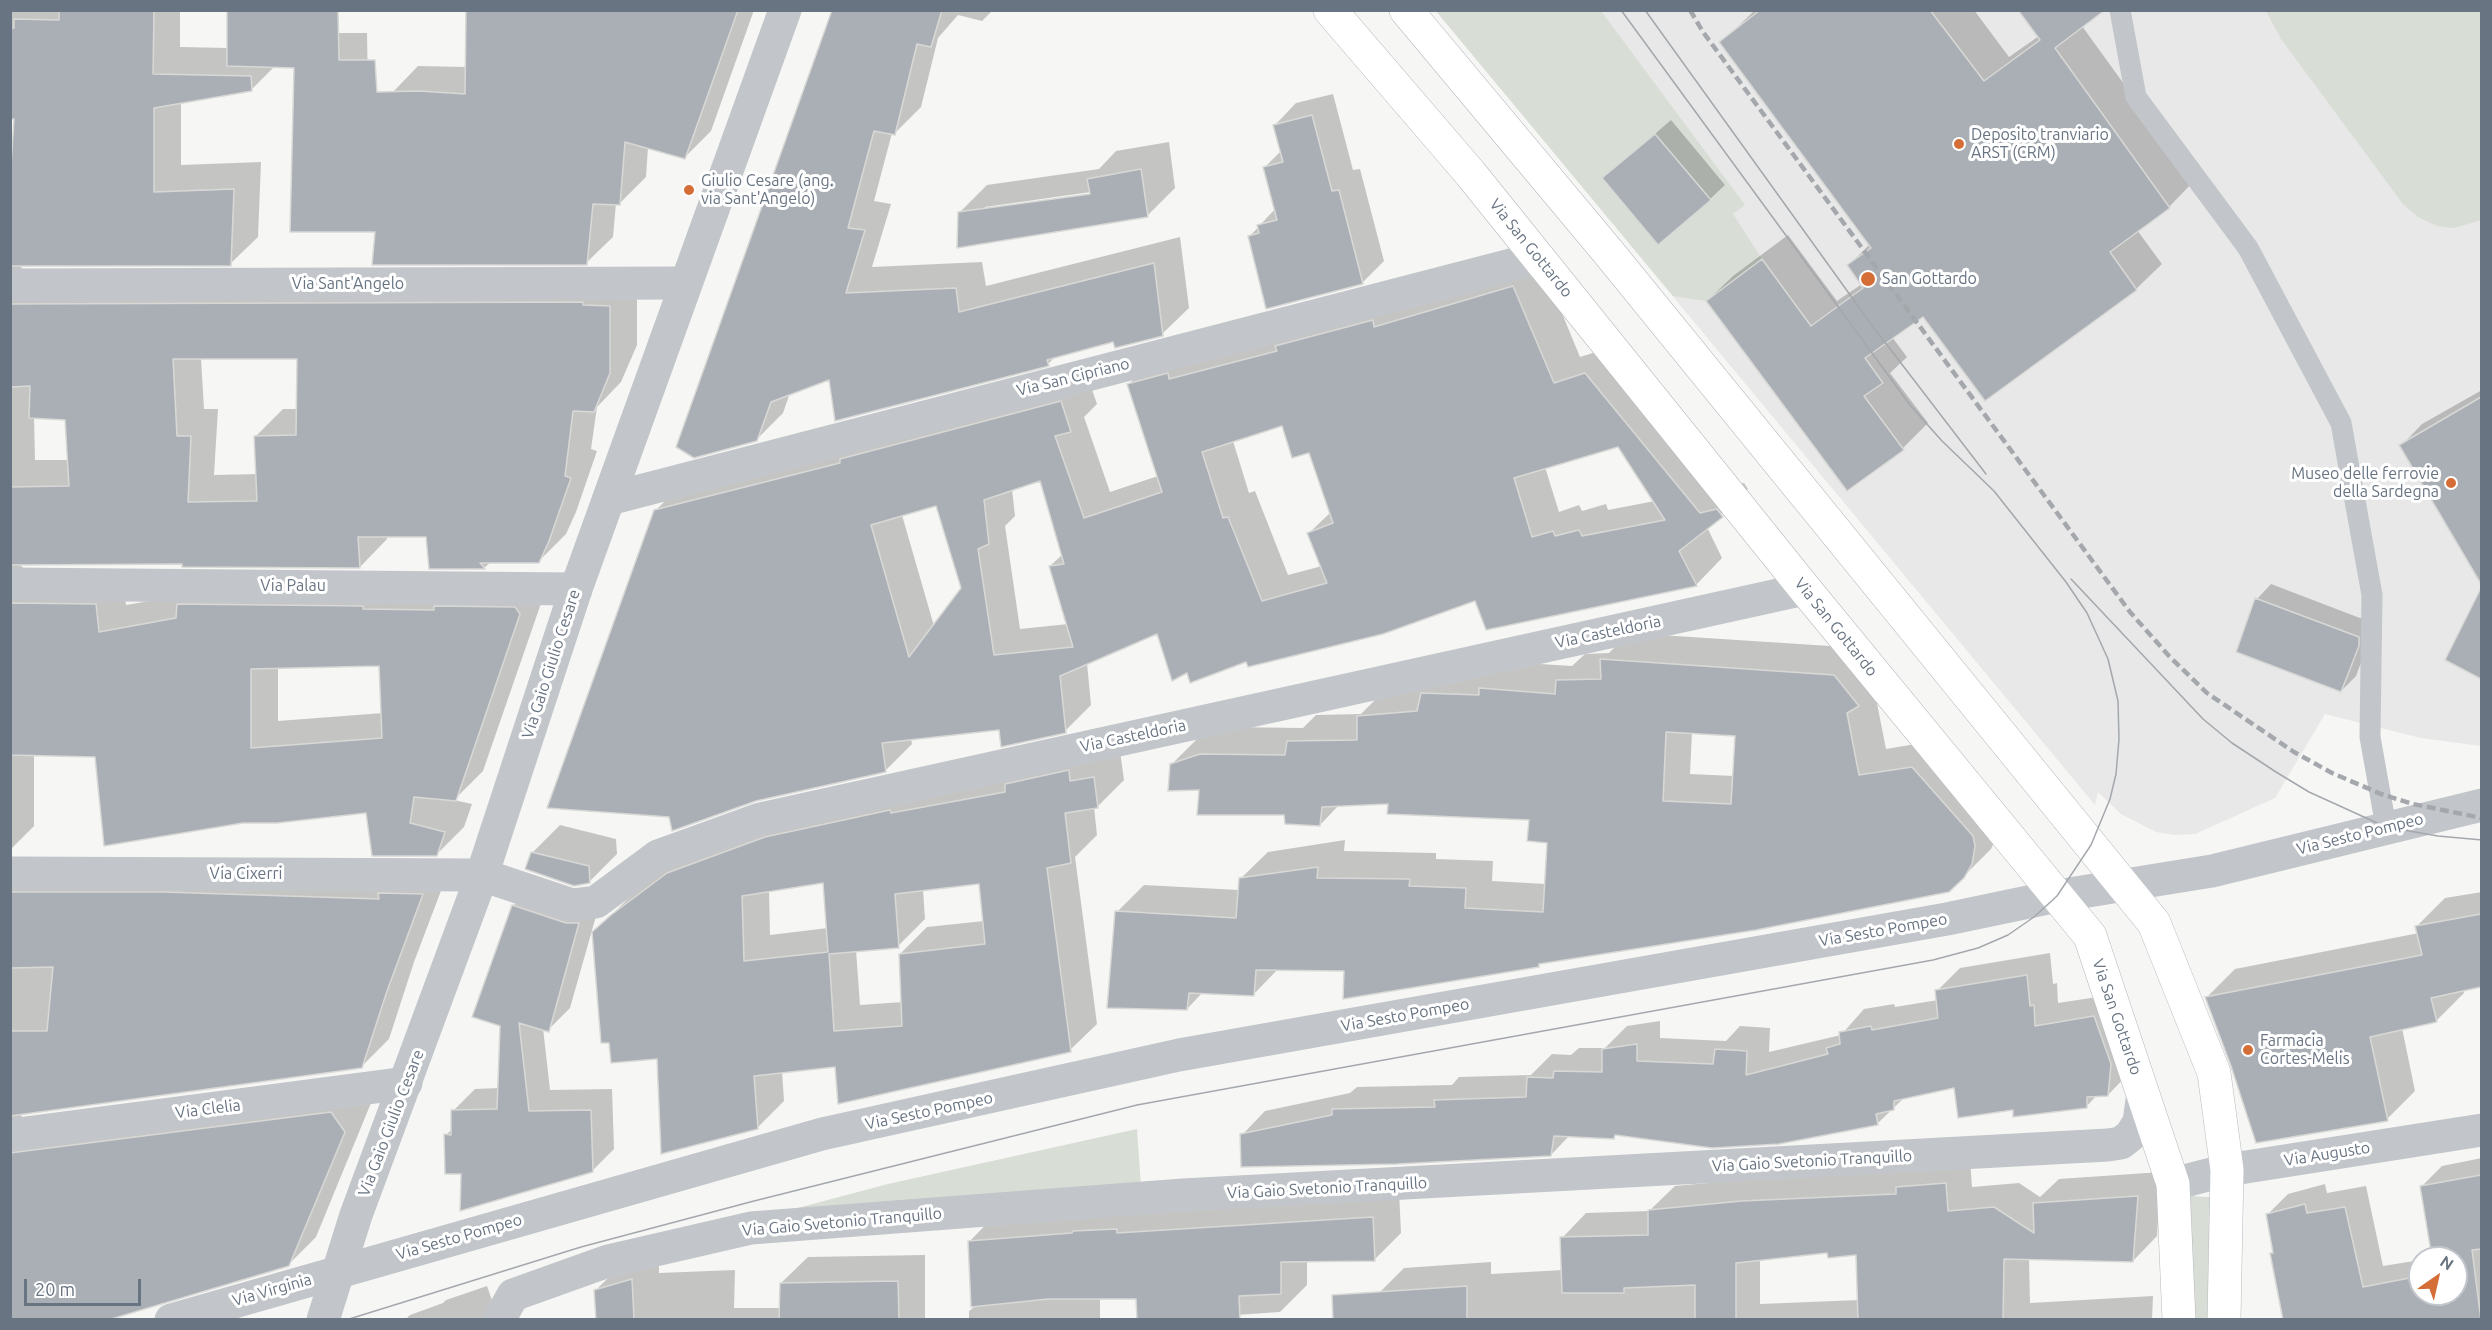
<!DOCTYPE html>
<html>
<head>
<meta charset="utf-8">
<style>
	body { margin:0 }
	#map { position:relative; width:2492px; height:1330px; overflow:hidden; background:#f6f7f4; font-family:Ubuntu,sans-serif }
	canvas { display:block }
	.frame { position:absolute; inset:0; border:12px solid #687482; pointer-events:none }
	.north { position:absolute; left:2408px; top:1246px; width:60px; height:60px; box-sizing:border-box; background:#fff; border:2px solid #c3c7cd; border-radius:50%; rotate:34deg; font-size:16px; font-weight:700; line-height:24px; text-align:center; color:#687482 }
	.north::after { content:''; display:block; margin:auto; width:21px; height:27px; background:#d56d36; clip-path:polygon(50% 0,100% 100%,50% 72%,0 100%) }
	.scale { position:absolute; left:24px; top:1279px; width:117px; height:27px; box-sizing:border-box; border:3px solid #687482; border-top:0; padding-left:8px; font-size:18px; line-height:21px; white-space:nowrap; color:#687482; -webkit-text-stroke:4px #fff; paint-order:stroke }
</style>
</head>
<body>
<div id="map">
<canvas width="2492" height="1330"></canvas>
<div class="frame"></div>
<div class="north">N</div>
<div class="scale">20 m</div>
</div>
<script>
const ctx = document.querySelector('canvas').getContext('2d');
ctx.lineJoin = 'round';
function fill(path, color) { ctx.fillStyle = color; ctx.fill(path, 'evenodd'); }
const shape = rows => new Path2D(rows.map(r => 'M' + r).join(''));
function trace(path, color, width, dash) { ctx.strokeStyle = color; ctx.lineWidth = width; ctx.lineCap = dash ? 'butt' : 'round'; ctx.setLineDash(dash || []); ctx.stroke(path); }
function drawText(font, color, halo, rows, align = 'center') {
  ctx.font = font + ' Ubuntu,sans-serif'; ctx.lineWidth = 6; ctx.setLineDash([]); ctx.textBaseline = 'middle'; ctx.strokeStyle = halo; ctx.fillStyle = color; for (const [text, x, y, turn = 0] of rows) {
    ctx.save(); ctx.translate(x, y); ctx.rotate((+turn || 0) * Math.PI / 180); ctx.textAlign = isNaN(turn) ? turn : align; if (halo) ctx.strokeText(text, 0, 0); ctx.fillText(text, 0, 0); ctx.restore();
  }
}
const built = shape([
	[1436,11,2481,11,2481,746,2421,738,2325,714,2275,798,2195,834,2175,835,2156,832,2121,814,2098,792,2095,805]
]);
const green = shape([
	[1436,11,1601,11,1745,205,1733,214,1762,259,1706,301,1673,296],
	[2266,11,2481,11,2481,220,2454,228,2437,226,2418,217,2403,204,2281,39],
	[1137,1129,1141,1187,775,1214,888,1184],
	[2174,1195,2226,1198,2224,1319,2179,1319]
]);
const shadow = shape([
	[10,10,180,10,180,47,278,49,279,62,252,89,181,102,181,165,261,162,258,237,230,264,19,265,28,274,637,279,637,345,621,382,597,407,591,449,597,451,576,512,566,534,538,562,491,562,484,568,431,567,427,535,387,535,387,539,360,567,94,562,19,564,29,573,123,577,126,605,190,594,547,586,483,771,454,800,472,804,464,827,436,855,367,811,97,756,34,754,34,826,10,850,10,165,13,165,15,117,10,118],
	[299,357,298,409,283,409,256,436,258,474,214,475,218,409,204,409,201,358],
	[34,417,66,419,69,460,35,460],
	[381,664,383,713,278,721,278,666],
	[468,10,754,10,711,131,685,157,648,147,646,177,620,203,616,203,613,237,586,263,392,93,418,66,466,67],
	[833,10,993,10,982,21,958,15,938,38,921,107,894,134,892,133,874,201,891,204,872,267,982,262,986,286,1180,237,1189,308,1162,334,1114,340,1056,356,1048,364,830,378,790,393,783,413,756,440],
	[1755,10,1974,10,2009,57,2039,36,2082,26,2194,181,2169,207,2137,230,2162,264,2136,289,1986,399,1923,315,1892,337,1907,357,1890,373,1928,423,1903,448,1707,301,1733,276,1788,235,1837,301,1862,284,1849,265,1870,244,1721,43],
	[324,33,367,33,370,203],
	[1333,94,1353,170,1360,169,1384,261,1362,283,1249,237,1275,209,1264,168,1281,151,1275,125,1296,103],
	[1671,120,1725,185,1710,199,1604,178],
	[1169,142,1175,188,1147,216,959,213,987,185,1099,169,1116,151],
	[1098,191,1098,194,985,210,985,207],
	[1540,260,1580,357,1612,347,1727,487,1744,483,1748,489,1707,527,1722,558,1696,585,1476,599,1247,660,1158,632,1087,663,1091,705,1065,731,1001,729,911,739,912,744,885,771,655,511,682,484,1087,375,1097,404,1084,417,1110,492,1158,476,1128,385,1155,358],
	[1283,424,1310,451,1331,512,1309,533,1322,566,1288,575,1255,491,1249,493,1233,441],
	[1618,445,1655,501,1608,510,1606,504,1582,511,1579,505,1559,512,1545,467],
	[1041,479,1063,554,1050,566,1068,624,1020,629,1005,526,1015,516,1012,489],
	[937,504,963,588,934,626,902,515],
	[2482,390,2482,581,2401,446,2422,424],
	[2271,584,2373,623,2373,630,2356,676,2341,691,2257,599],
	[2482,592,2482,677,2447,660],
	[1629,633,1861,648,1874,688,1886,749,1939,740,2001,827,1991,849,1963,877,1541,962,1538,966,1346,970,1279,968,1253,995,1203,992,1187,1009,1117,912,1144,885,1239,890,1240,879,1268,852,1345,840,1344,851,1436,853,1436,859,1493,861,1492,881,1546,884,1549,842,1530,819,1389,803,1339,805,1320,825,1201,788,1171,765,1199,737,1228,727,1303,728,1316,715,1361,714,1386,689,1508,662,1572,666,1585,654,1609,653],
	[1692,732,1736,735,1734,776,1690,774],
	[1120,751,1124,780,1097,807,1094,807,1097,835,1075,857,1097,1024,1070,1050,837,1065,782,1071,784,1101,757,1128,659,1058,594,932,639,888,695,846],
	[824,881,828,928,770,935,769,890],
	[981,882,984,921,927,927,900,954,903,1002,860,1005,856,950,898,946,925,919,923,889],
	[560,825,616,839,617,854,589,882,532,853],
	[10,860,450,867,414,962,389,1039,361,1067,20,1113,23,1119,371,1103,316,1237,288,1265,10,1320],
	[535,884,600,902,570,1008,548,1030,543,1028,550,1090,612,1089,614,1149,592,1171,463,1173,446,1135,453,1128,453,1111,475,1089,499,1088,513,906],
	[2482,892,2482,985,2463,989,2464,993,2436,1021,2402,1028,2415,1091,2387,1119,2233,1066,2207,997,2235,969,2419,933,2417,926,2445,898],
	[2050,953,2053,984,2057,983,2058,1003,2117,994,2131,1071,2108,1095,2097,1095,2086,1107,2014,1108,1955,1086,1905,1097,1878,1123,1617,1134,1614,1137,1570,1135,1551,1155,1242,1135,1265,1111,1350,1093,1357,1087,1452,1085,1459,1077,1531,1075,1552,1054,1571,1055,1579,1048,1605,1048,1627,1026,1660,1021,1660,1038,1726,1041,1740,1026,1770,1028,1769,1052,1841,1035,1864,1009,1894,1004,1895,1007,1938,1000,1937,991,1960,968],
	[2482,1158,2482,1320,2301,1320,2267,1215,2288,1194,2325,1184,2327,1193,2366,1186,2383,1266,2420,1260,2420,1294,2456,1294,2456,1258,2429,1258,2433,1257,2421,1187,2442,1166],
	[1970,1159,1972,1187,2019,1183,2040,1197,2059,1179,2161,1172,2157,1236,2133,1261,2029,1258,2030,1303,2153,1296,2152,1320,1379,1320,1379,1293,1404,1268,1491,1262,1491,1274,1563,1270,1562,1238,1586,1213,1649,1211,1675,1186],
	[1829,1251,1857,1254,1859,1300,1760,1304,1760,1259],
	[1399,1191,1401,1233,1375,1259,1307,1260,1307,1285,1280,1312,1163,1320,1138,1298,1100,1298,1100,1320,969,1320,969,1311,973,1308,970,1241,996,1214],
	[659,1253,659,1273,735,1270,734,1308,781,1308,781,1283,808,1257,925,1255,925,1320,598,1320,595,1291,622,1264],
	[487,1286,499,1320,405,1320,410,1315,443,1303,446,1300]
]);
const building = shape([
	[59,10,154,10,153,74,251,76,252,91,154,108,154,192,234,189,231,266,10,266,10,181,14,119,10,119,10,28,14,28,14,19,59,20,59,10],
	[227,10,338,10,339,60,375,60,377,92,419,91,465,94,466,10,738,10,685,159,625,142,620,205,593,204,587,265,372,265,375,232,290,232,294,68,227,66,227,10],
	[832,10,942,10,931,47,917,44,895,135,874,131,848,228,865,230,846,293,956,288,959,312,1154,263,1163,336,1115,348,1113,342,1047,360,1049,366,835,421,829,380,771,402,757,441,694,458,676,447,832,10],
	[1760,10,1930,10,1984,81,2040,40,2018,10,2105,10,2055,48,2170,208,2110,252,2137,290,1985,401,1923,317,1865,358,1883,383,1864,396,1904,450,1847,491,1706,301,1762,259,1811,326,1863,288,1847,265,1871,248,1719,42,1760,10],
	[1312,115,1332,191,1339,190,1363,284,1266,309,1248,236,1259,233,1257,225,1277,220,1263,167,1283,162,1273,125,1312,115],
	[1655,134,1711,200,1658,245,1602,178,1655,134],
	[1141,169,1148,217,957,248,958,212,1090,194,1087,179,1141,169],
	[1513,286,1554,383,1585,373,1700,513,1717,509,1723,517,1679,551,1697,586,1486,630,1475,601,1383,634,1248,667,1246,662,1190,683,1187,673,1172,681,1157,634,1060,676,1066,733,1001,747,999,730,882,743,886,772,756,801,672,831,669,817,547,808,654,510,840,463,840,459,1061,401,1071,432,1055,436,1084,518,1162,492,1127,384,1168,373,1169,379,1277,351,1275,346,1373,320,1374,327,1513,286],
	[1282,426,1292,458,1309,453,1333,523,1307,533,1327,583,1262,601,1228,517,1223,518,1202,452,1282,426],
	[1618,447,1665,520,1582,536,1579,530,1555,536,1553,531,1532,537,1514,478,1618,447],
	[1040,481,1064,564,1049,566,1073,647,994,655,978,549,989,544,984,500,1040,481],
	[936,506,961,588,909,657,871,525,936,506],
	[583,302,583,305,610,306,610,373,594,412,573,411,565,476,571,478,549,541,539,563,480,563,485,569,429,569,426,537,358,537,360,568,182,567,182,564,10,565,10,487,69,486,65,420,29,418,30,386,10,387,10,304,583,302],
	[173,359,297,359,296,435,254,436,257,501,188,502,191,436,177,436,173,359],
	[2481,397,2481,584,2399,445,2481,397],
	[2481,588,2481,679,2445,660,2481,588],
	[2255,598,2359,637,2359,646,2341,692,2236,652,2255,598],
	[10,603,96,604,99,632,176,618,177,604,363,606,363,609,434,610,434,606,515,607,520,614,456,801,414,797,410,823,445,832,437,856,372,856,366,813,277,823,243,823,104,846,95,757,10,755,10,603],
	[379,666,382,738,251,748,251,669,379,666],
	[1600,659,1834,675,1859,706,1847,713,1859,775,1912,767,1973,836,1975,846,1972,864,1964,878,1949,892,1756,930,1539,964,1539,967,1343,999,1344,971,1256,970,1254,996,1189,993,1187,1010,1107,1008,1115,911,1236,918,1239,878,1318,867,1317,878,1410,879,1409,886,1466,888,1465,908,1543,912,1547,843,1527,841,1529,820,1387,814,1388,804,1322,807,1320,826,1285,824,1284,815,1197,815,1199,790,1168,791,1170,764,1200,754,1285,755,1287,741,1357,740,1357,716,1417,711,1421,693,1479,695,1479,688,1555,694,1556,680,1601,679,1600,659],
	[1666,732,1735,736,1731,804,1663,801,1666,732],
	[1069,770,1070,781,1094,777,1098,808,1065,813,1071,863,1047,868,1071,1052,838,1104,835,1067,754,1076,758,1129,661,1154,657,1059,611,1063,609,1043,601,1043,592,932,611,915,667,873,765,837,890,810,891,813,1005,792,1005,784,1069,770],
	[823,883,828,952,744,961,742,896,823,883],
	[979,884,985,944,899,954,902,1026,834,1031,829,954,899,948,895,894,979,884],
	[531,852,589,866,590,883,574,886,525,869,531,852],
	[10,892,163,892,379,899,378,893,423,894,387,991,362,1068,10,1116,10,1031,47,1031,53,967,10,968,10,892],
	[512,905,566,923,579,923,549,1032,519,1023,529,1111,591,1110,593,1172,460,1211,461,1174,445,1174,444,1134,451,1135,451,1110,497,1109,500,1026,472,1017,512,905],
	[2481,914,2481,987,2431,998,2437,1022,2370,1037,2388,1121,2256,1143,2231,1066,2205,997,2422,955,2415,926,2481,914],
	[2027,975,2030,1006,2034,1005,2035,1026,2094,1016,2111,1064,2108,1096,2087,1097,2087,1108,2013,1117,2013,1110,1958,1118,1954,1088,1894,1101,1894,1110,1876,1114,1878,1125,1779,1144,1712,1148,1615,1135,1614,1139,1554,1136,1551,1156,1397,1164,1241,1167,1240,1134,1332,1115,1332,1109,1435,1107,1434,1100,1526,1097,1527,1077,1553,1078,1554,1071,1602,1072,1602,1049,1637,1044,1637,1061,1713,1064,1715,1049,1747,1051,1746,1075,1828,1054,1826,1048,1840,1044,1839,1032,1871,1026,1872,1030,1938,1018,1935,990,2027,975],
	[331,1112,345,1132,289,1266,108,1320,10,1320,10,1153,331,1112],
	[2481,1175,2481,1249,2472,1250,2481,1320,2283,1320,2270,1253,2273,1253,2266,1214,2305,1204,2307,1213,2345,1207,2363,1287,2420,1276,2420,1294,2456,1294,2456,1258,2432,1258,2420,1186,2481,1175],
	[1946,1183,1948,1211,1994,1207,2034,1233,2033,1203,2138,1196,2133,1262,2004,1259,2003,1320,1858,1320,1856,1255,1828,1258,1827,1253,1736,1263,1736,1320,1695,1320,1695,1285,1624,1288,1624,1293,1562,1293,1560,1237,1648,1235,1648,1210,1742,1201,1896,1194,1896,1187,1946,1183],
	[1373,1217,1375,1261,1281,1262,1281,1294,1239,1296,1240,1320,1137,1320,1136,1299,1048,1299,971,1307,968,1241,1072,1233,1073,1231,1117,1229,1117,1233,1373,1217],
	[632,1279,634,1320,596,1320,594,1290,632,1279],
	[898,1281,899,1320,779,1320,780,1283,898,1281],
	[1467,1286,1467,1320,1333,1320,1332,1295,1467,1286]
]);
const service = shape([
	[2120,10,2136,97,2248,248,2341,423,2372,595,2370,737,2386,827]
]);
const minor = shape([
	[10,285,685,283],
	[609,499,1538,258],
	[10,584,576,589],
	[10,873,482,875,572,905,596,902,658,856,760,819,1805,589],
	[10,1135,406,1083],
	[2173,1184,2227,1170,2482,1130],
	[171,1320,822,1134,1179,1055,1947,919,2057,896,2212,871,2482,805],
	[499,1320,513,1295,608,1261,751,1228,1183,1195,2108,1145,2121,1143,2131,1135,2139,1122,2143,1093]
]);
const tertiary = shape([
	[323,1320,356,1215,482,875,576,589,785,10]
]);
const secondary = shape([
	[1330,10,1470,173,1805,589,2090,936,2173,1184,2179,1320],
	[1406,10,1609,253,2154,923,2214,1073,2227,1170,2224,1320]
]);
const tram = shape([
	[1645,10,1871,324,1986,474],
	[2071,579,2203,719,2232,743,2276,772,2309,792,2386,827,2438,836,2482,840],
	[346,1320,581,1247,754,1201,1137,1105,1933,960,1978,948,2008,935,2034,917,2057,896,2091,845,2110,799,2116,774,2119,739,2118,701,2108,659,2087,613,2066,582,1994,491,1942,441,1910,405,1621,10]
]);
const rail = shape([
	[1690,10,1703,32,2130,612,2169,656,2207,693,2294,752,2332,773,2381,794,2413,804,2482,818]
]);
const markers = [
	[1959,144,6,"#d56d36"],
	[689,190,6,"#d56d36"],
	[1868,279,8,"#d56d36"],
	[2451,483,6,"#d56d36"],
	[2248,1050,6,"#d56d36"]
];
const poiNames = [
	["Deposito tranviario",1971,135],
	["ARST (CRM)",1971,153],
	["Giulio Cesare (ang.",701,181],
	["via Sant'Angelo)",701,199],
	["San Gottardo",1882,279],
	["Museo delle ferrovie",2439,474,"right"],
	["della Sardegna",2439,492,"right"],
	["Farmacia",2260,1041],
	["Cortes-Melis",2260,1059]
];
const streetNames = [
	["Via San Gottardo",1531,248,51],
	["Via Sant'Angelo",348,284],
	["Via San Cipriano",1073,377,-14],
	["Via Palau",293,586],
	["Via San Gottardo",1836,627,51],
	["Via Casteldoria",1608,632,-12],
	["Via Gaio Giulio Cesare",551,664,-72],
	["Via Casteldoria",1133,736,-12],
	["Via Sesto Pompeo",2360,834,-14],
	["Via Cixerri",246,874],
	["Via Sesto Pompeo",1883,930,-10],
	["Via Sesto Pompeo",1405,1015,-10],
	["Via San Gottardo",2117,1017,71],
	["Via Clelia",208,1109,-7],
	["Via Sesto Pompeo",929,1111,-12],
	["Via Gaio Giulio Cesare",391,1123,-69],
	["Via Augusto",2327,1154,-9],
	["Via Gaio Svetonio Tranquillo",1812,1161,-3],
	["Via Gaio Svetonio Tranquillo",1327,1188,-3],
	["Via Gaio Svetonio Tranquillo",842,1222,-5],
	["Via Sesto Pompeo",459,1237,-16],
	["Via Virginia",272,1290,-16]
];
fill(built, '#e7e8e7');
fill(green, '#d8ddd5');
fill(shadow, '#0003');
fill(building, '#a9afb5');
trace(building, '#d8d8d6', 1.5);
trace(secondary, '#b5b9bd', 34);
trace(service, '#c2c5c9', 21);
trace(minor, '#c2c5c9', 33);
trace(tertiary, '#c2c5c9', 33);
trace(secondary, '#fff', 33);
trace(tram, '#a4a8ad', 1.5);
trace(rail, '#a4a8ad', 4.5, [9, 4.5]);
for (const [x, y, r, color] of markers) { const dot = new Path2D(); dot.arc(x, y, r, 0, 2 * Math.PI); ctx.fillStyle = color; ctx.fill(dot); trace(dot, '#fff', 2); }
drawText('16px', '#687482', '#fff', poiNames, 'left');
drawText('16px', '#687482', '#fff', streetNames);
</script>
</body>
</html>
